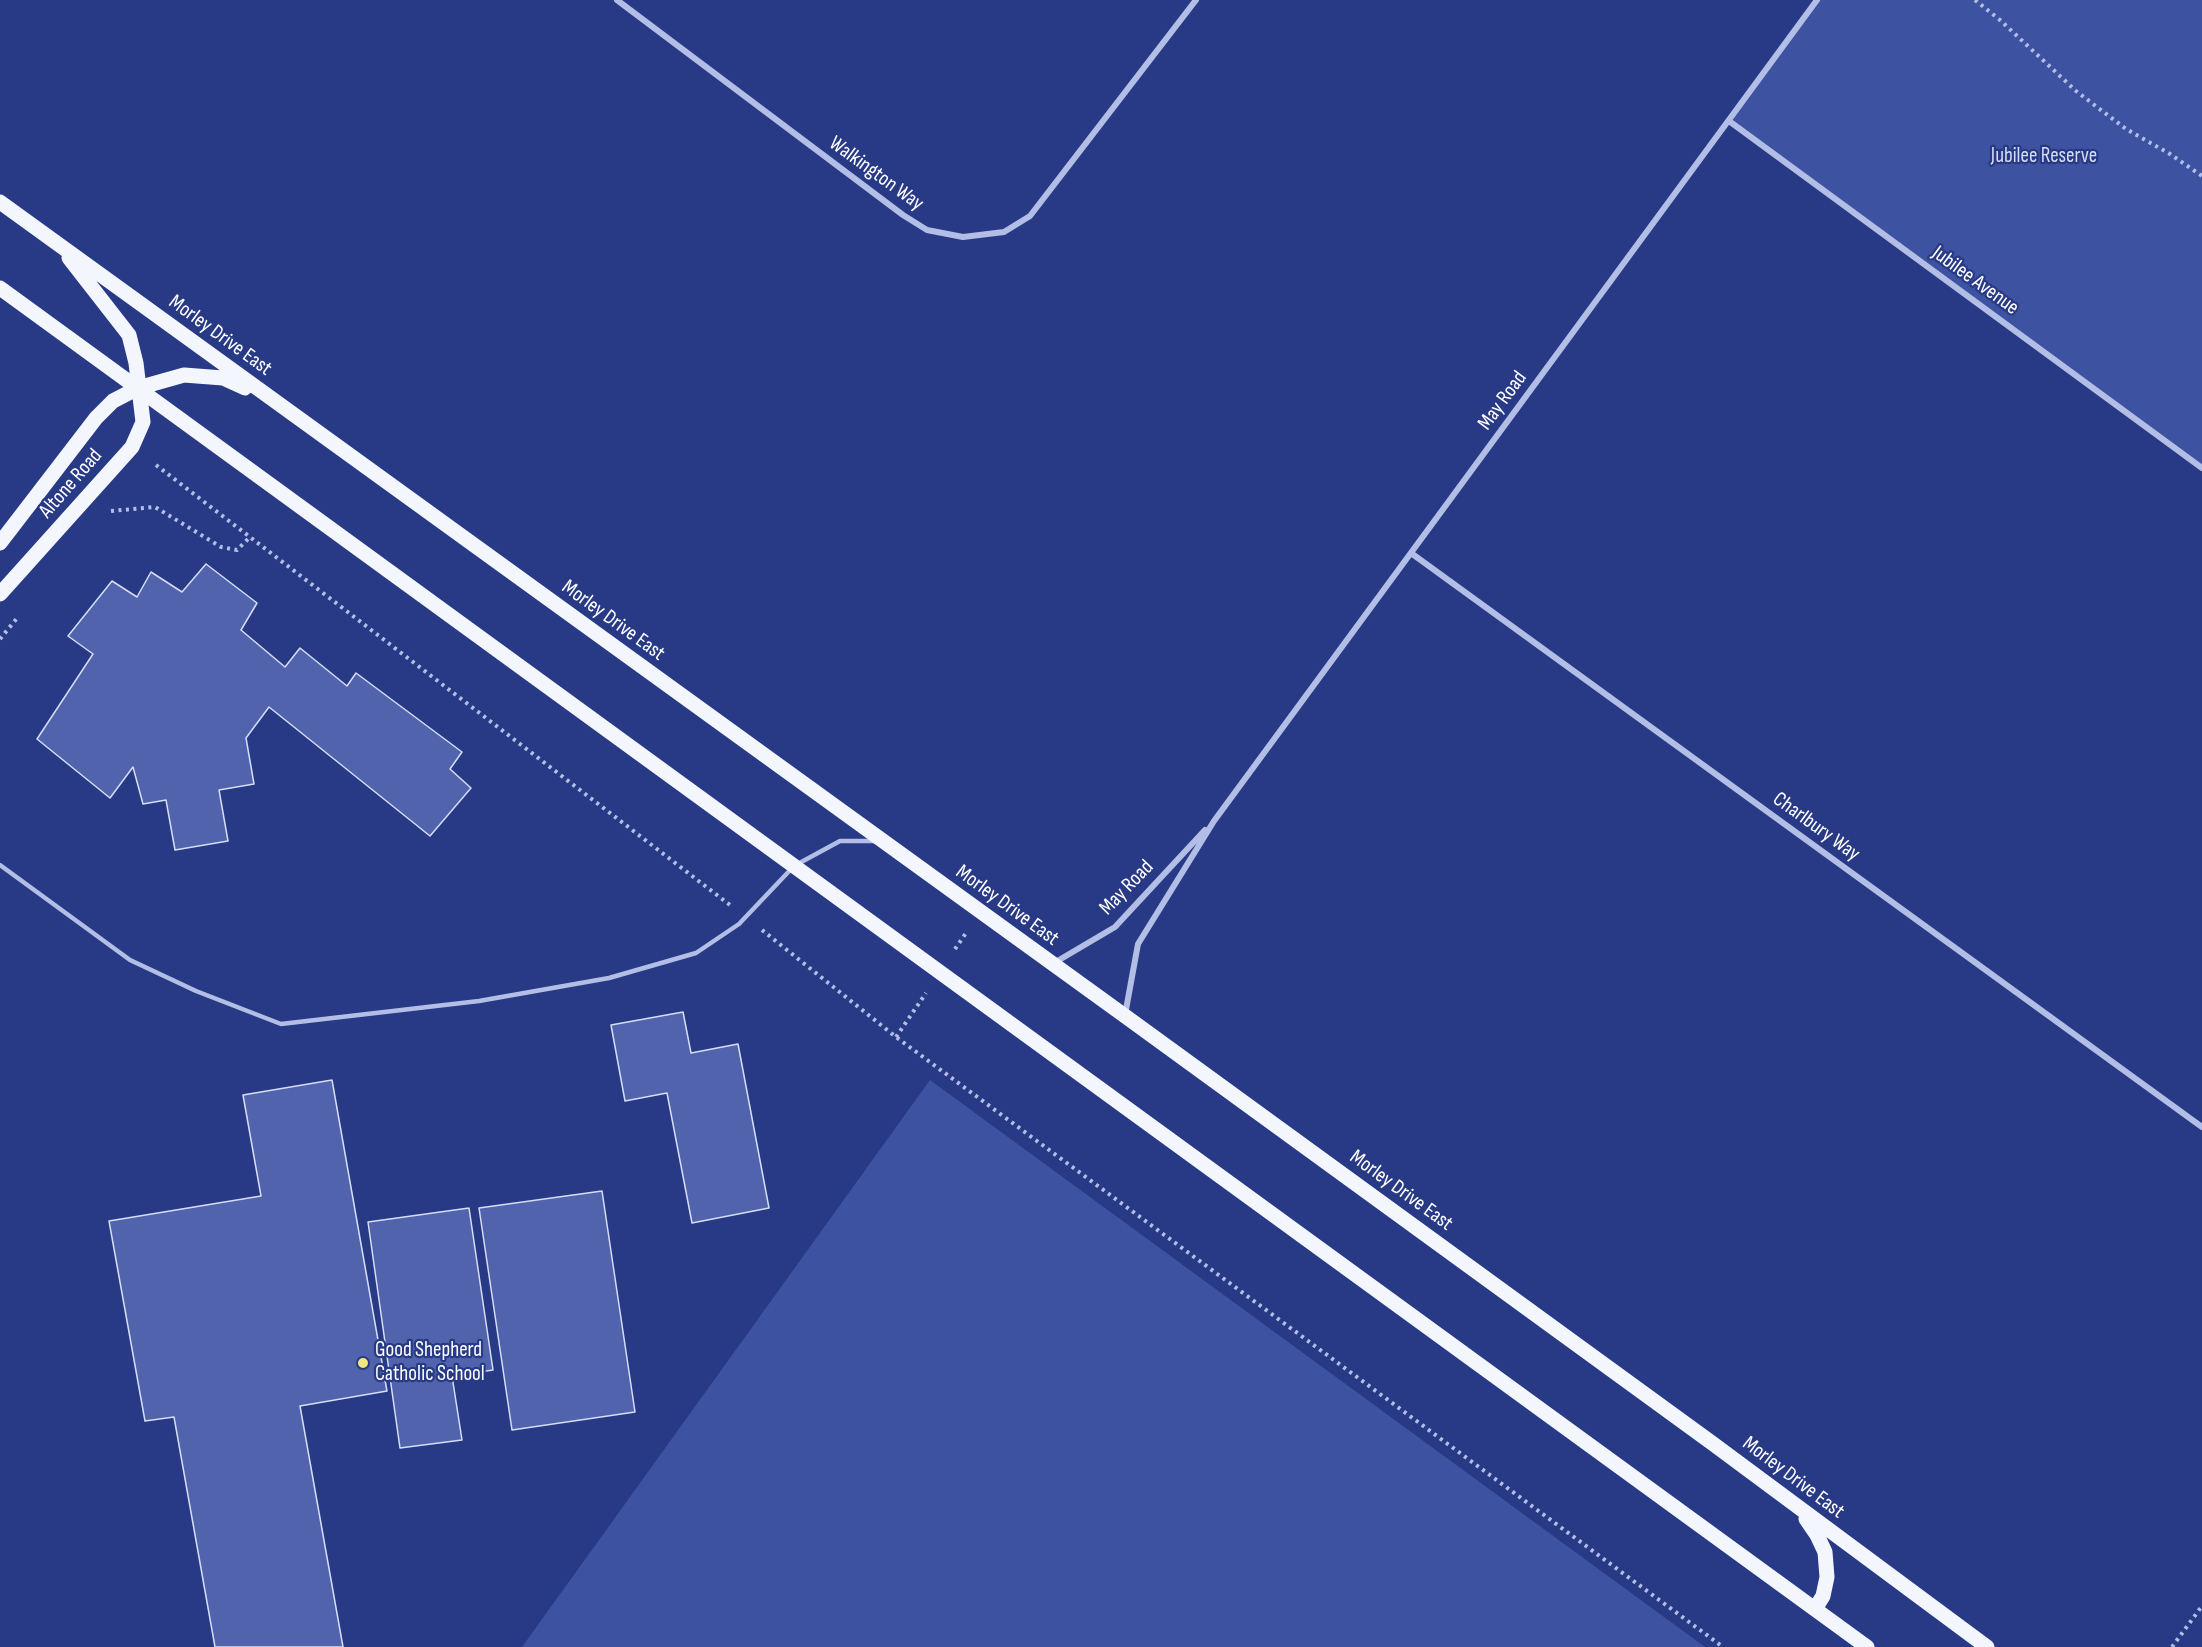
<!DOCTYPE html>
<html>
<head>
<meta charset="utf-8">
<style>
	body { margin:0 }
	canvas { display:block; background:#283a85 }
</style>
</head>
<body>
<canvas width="2202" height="1647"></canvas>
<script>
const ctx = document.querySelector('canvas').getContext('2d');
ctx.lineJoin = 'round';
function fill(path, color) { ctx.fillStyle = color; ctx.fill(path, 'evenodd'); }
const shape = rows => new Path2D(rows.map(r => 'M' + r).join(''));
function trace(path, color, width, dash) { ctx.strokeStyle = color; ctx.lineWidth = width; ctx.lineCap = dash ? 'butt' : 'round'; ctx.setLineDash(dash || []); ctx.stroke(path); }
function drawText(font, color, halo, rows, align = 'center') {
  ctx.font = font + ' "Sofia Sans Condensed",sans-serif'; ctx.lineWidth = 4.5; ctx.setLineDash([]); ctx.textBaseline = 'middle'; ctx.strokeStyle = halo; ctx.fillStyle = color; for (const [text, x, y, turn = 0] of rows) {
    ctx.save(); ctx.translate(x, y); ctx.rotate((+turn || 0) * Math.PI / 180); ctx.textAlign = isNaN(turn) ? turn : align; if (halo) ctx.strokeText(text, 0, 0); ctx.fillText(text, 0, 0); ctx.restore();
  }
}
const green = shape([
	[1817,0,2202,0,2202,468,1729,121],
	[930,1080,1705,1647,522,1647]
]);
const building = shape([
	[206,564,257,603,241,630,285,667,300,648,347,686,356,673,462,752,450,769,471,788,430,836,269,707,246,738,254,784,219,790,228,841,175,850,166,800,143,804,133,767,110,798,37,739,93,654,68,636,112,581,137,597,151,572,182,592,206,564],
	[683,1012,691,1053,738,1044,769,1208,692,1223,667,1093,625,1101,611,1025,683,1012],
	[332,1080,387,1391,300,1406,343,1647,215,1647,174,1417,145,1421,109,1221,261,1196,243,1095,332,1080],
	[602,1191,635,1412,512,1430,479,1208,602,1191],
	[469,1208,493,1370,452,1376,462,1440,400,1448,368,1222,469,1208]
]);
const path = shape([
	[1975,0,2000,20,2076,91,2126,129,2170,154,2202,176],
	[156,465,730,905],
	[111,511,155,507,221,547,237,550,250,537],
	[0,639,18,617],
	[762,930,896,1037,1723,1647],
	[955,949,966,933],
	[896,1037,926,993],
	[2172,1647,2202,1606]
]);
const service = shape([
	[0,865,130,960,196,991,281,1024,479,1001,609,978,696,953,739,924,794,866,840,841,875,841]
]);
const minor = shape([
	[617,0,903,215,927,230,963,237,1004,232,1030,216,1196,0],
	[1729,121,2202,468],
	[1411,553,2202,1127],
	[1054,963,1115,927,1205,830],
	[1125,1015,1138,944,1214,821,1817,0]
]);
const primary = shape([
	[0,202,1125,1016,1712,1443,1987,1647],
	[0,288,1867,1647],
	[0,543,96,418,113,401,138,388,184,375,223,378,245,388],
	[0,594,132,447,143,422,136,363,129,335,69,258],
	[1806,1519,1817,1535,1825,1552,1827,1577,1823,1596,1815,1609]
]);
const markers = [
	[363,1363,6,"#efe979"]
];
const parkNames = [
	["Jubilee Reserve",2044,157]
];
const streetNames = [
	["Walkington Way",876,174,36],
	["Jubilee Avenue",1975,281,36],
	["Morley Drive East",220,336,36],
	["May Road",1503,401,-54],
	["Altone Road",71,484,-49],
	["Morley Drive East",613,621,36],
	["Charlbury Way",1816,827,36],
	["May Road",1127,888,-46],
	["Morley Drive East",1007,906,36],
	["Morley Drive East",1401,1191,36],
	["Morley Drive East",1793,1478,37]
];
const poiNames = [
	["Good Shepherd",375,1351],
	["Catholic School",375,1375]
];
fill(green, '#3d52a1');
fill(building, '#5163ac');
trace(building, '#d6ddf6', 1.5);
trace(path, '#b3bee7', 4, [3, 4.5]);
trace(service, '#b3bee7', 4.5);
trace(minor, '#b3bee7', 6);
trace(primary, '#f4f6fe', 15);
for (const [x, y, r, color] of markers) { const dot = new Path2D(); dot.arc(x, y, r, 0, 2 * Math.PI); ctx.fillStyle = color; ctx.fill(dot); trace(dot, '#283a85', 2); }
drawText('21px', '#d6ddf6', '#283a85', parkNames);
drawText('21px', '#fff', '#283a85', streetNames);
drawText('21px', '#fff', '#283a85', poiNames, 'left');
</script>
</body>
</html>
